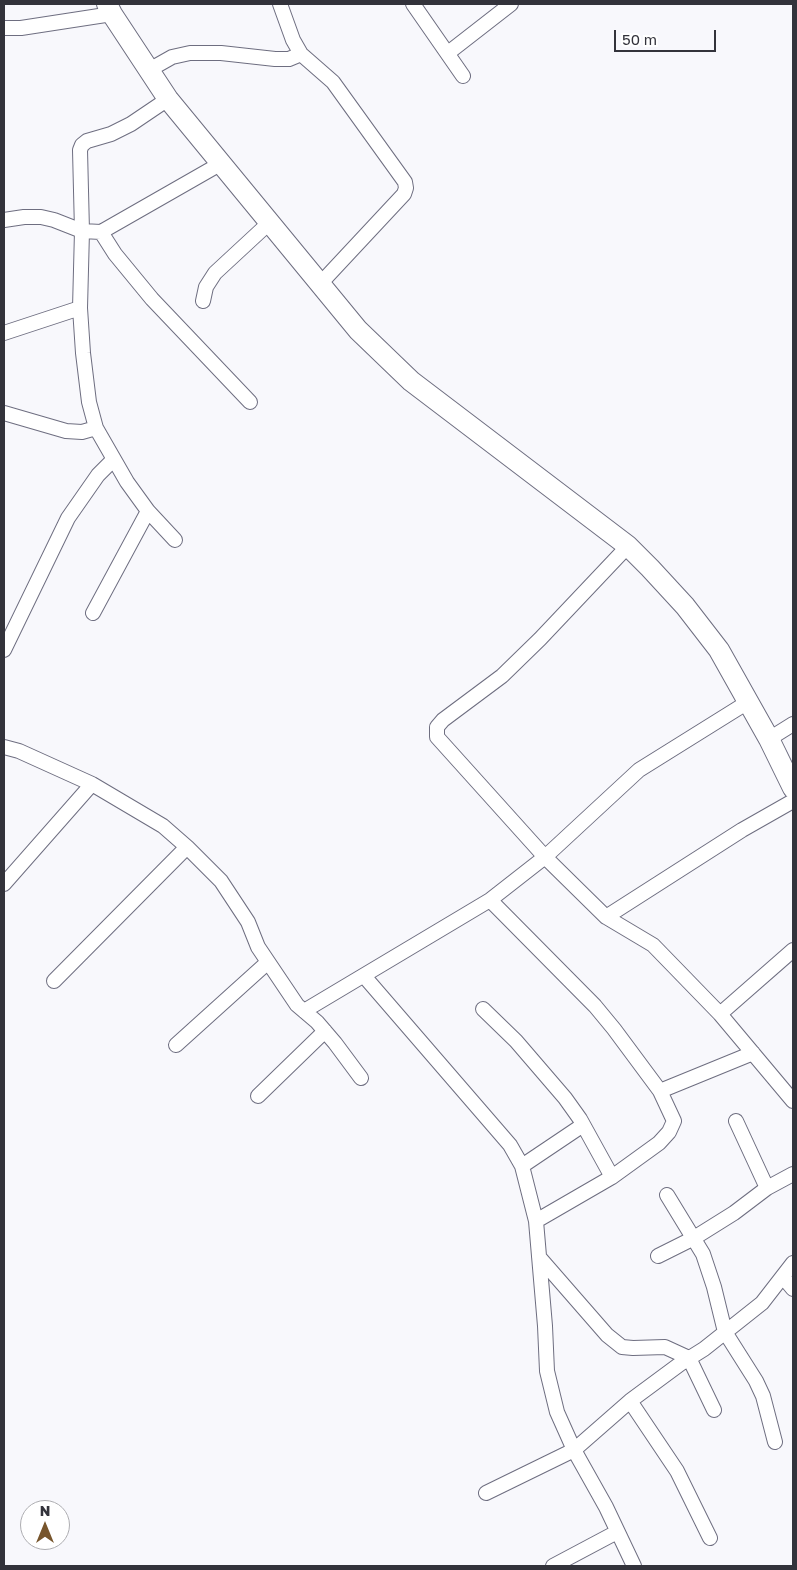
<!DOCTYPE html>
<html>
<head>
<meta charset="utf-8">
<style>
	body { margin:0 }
	#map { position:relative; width:797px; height:1570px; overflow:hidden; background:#f8f8fc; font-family:"Golos Text",sans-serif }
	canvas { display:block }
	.frame { position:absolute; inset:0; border:5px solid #33333b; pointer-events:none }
	.north { position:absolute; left:20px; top:1500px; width:50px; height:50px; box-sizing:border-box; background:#fff; border:1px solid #adadb1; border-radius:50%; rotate:0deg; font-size:14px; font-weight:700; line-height:20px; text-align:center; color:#33333b }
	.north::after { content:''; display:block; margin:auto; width:18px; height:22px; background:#77552c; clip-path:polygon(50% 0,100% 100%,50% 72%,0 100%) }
	.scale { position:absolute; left:614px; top:30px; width:102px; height:22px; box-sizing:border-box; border:2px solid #33333b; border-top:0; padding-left:6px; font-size:15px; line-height:18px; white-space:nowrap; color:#33333b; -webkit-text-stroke:4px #fff; paint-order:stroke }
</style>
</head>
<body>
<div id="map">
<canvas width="797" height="1570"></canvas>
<div class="frame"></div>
<div class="north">N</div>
<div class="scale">50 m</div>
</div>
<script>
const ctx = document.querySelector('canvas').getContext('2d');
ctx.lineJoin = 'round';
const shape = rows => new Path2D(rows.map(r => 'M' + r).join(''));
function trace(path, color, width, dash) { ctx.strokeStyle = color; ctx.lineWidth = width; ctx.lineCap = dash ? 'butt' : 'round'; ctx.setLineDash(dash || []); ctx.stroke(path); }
const minor = shape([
	[280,4,293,40,301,54,333,82,405,182,406,188,404,194,320,284],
	[413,4,463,76],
	[4,28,21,28,112,14],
	[448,53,511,4],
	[149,70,172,57,190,53,221,53,275,59,289,59,301,54],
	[4,220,24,217,41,217,54,220,82,231,101,232,220,164],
	[101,232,115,254,152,299,250,402],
	[203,301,206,287,215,273,269,223],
	[4,333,80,308],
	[4,413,66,431,82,432,96,428,89,402,83,353,80,308,82,231,80,150,82,145,87,141,111,134,131,124,168,99],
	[96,428,127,482,148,511,175,540],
	[628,546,540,639,502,676,443,720,437,727,437,737,545,857,606,917,653,945,720,1014,793,1101],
	[93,613,148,511],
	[4,650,68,518,98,475,113,460],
	[769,739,793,724],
	[4,747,19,751,92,784,163,826,187,847,221,881,248,922,258,947,297,1005,317,1022,335,1043,361,1078],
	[4,884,92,784],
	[490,900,595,1006,614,1029,660,1091,674,1121,669,1132,659,1143,612,1177,536,1221],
	[606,917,742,830,793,801],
	[364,976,510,1145,522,1166,536,1221,545,1326,547,1371,557,1412,574,1450,606,1507,634,1566],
	[54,981,187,847],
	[483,1009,516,1041,565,1098,580,1119,612,1177],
	[304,1011,490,900,545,857,639,770,748,702],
	[720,1014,793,950],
	[176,1045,268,962],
	[660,1091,753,1053],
	[258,1096,325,1031],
	[736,1121,767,1188],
	[522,1166,583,1125],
	[667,1195,703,1254,714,1287,725,1332,756,1381,763,1396,775,1442],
	[658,1256,694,1238,734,1213,767,1188,793,1174],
	[539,1257,607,1335,622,1347,633,1348,665,1347,689,1358,714,1410],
	[783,1277,793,1289],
	[630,1401,677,1471,710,1538],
	[486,1493,574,1450,630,1401,680,1364,704,1349,762,1303,793,1263],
	[553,1566,617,1532]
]);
const secondary = shape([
	[107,4,112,14,168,99,358,330,411,381,628,546,650,568,685,606,719,650,769,739,793,788]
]);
trace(minor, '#6e6e80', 16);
trace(secondary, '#6e6e80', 22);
trace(minor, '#fff', 14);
trace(secondary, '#fff', 20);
</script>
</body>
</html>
